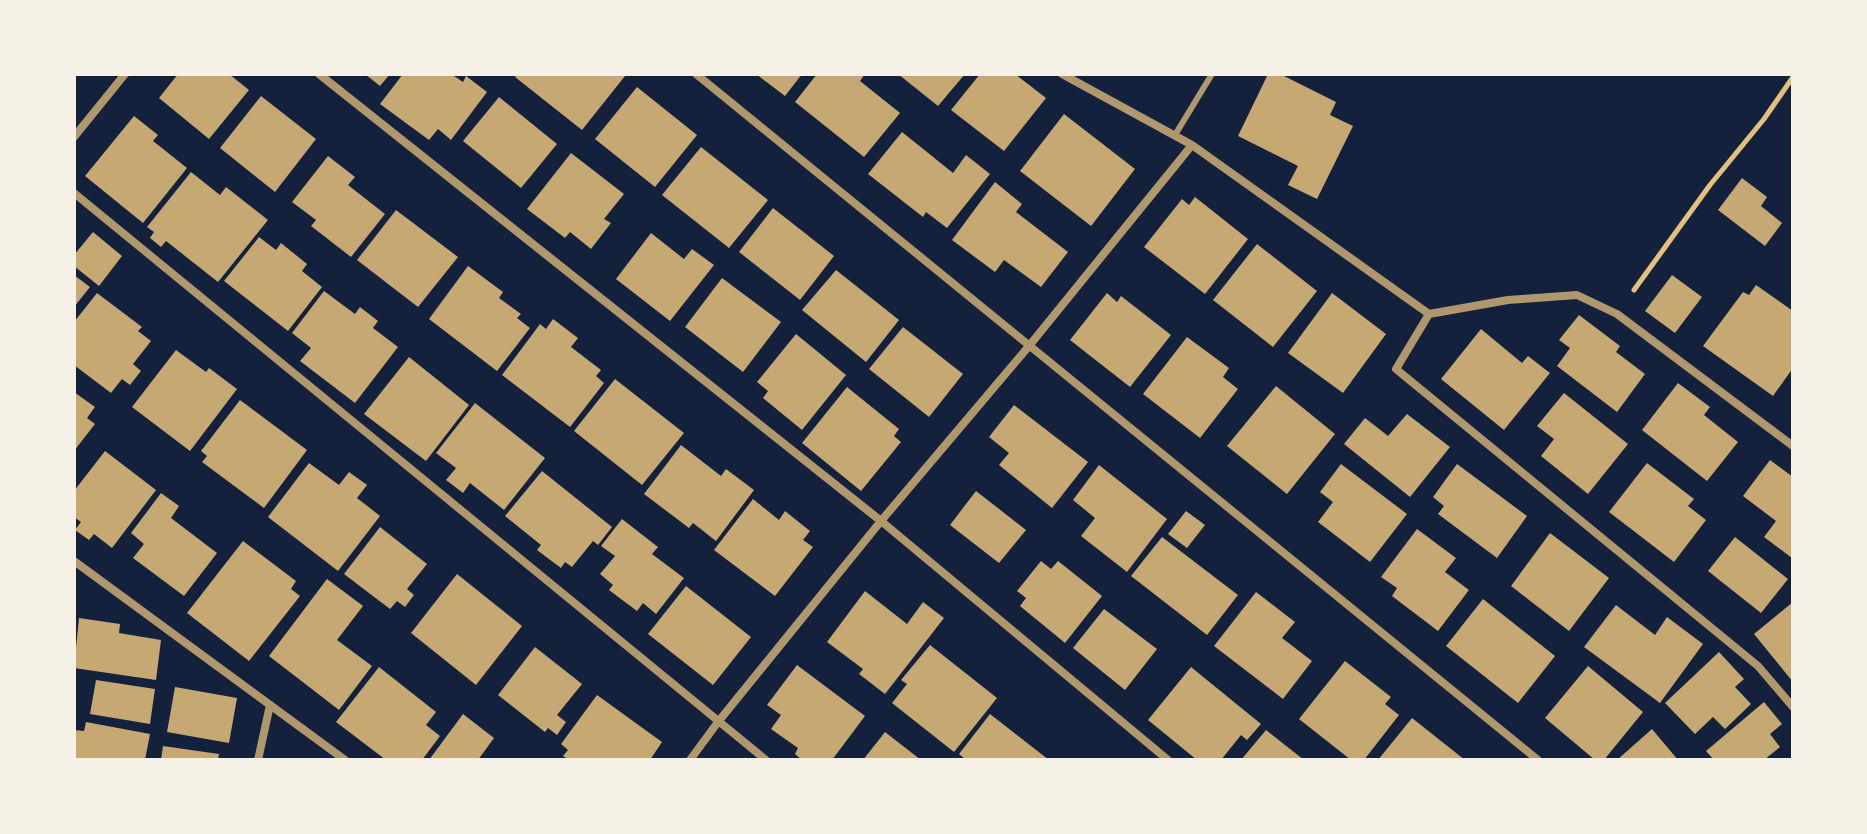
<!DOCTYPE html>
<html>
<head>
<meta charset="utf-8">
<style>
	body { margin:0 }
	#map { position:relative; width:1867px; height:834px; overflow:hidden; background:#14213d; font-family:"Fira Sans",sans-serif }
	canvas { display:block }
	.frame { position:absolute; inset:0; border:76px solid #f6f1e7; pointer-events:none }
</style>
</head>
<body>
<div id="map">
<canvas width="1867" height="834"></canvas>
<div class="frame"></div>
</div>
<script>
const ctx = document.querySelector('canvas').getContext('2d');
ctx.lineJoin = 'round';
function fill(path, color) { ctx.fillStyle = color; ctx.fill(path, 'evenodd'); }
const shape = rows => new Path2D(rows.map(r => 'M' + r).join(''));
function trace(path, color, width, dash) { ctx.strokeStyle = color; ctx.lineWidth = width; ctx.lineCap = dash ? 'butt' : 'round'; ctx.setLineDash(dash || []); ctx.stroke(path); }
const building = shape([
	[178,74,229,74,249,90,209,139,159,98],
	[365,74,390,74,380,86],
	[403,74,451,74,463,82,466,76,487,92,451,140,438,129,429,140,380,104],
	[518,74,623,74,625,76,582,130,515,77],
	[756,74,802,74,785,96],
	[817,74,865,74,860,81,900,113,864,157,795,102],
	[898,74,965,74,938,106],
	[980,74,1015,74,1046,98,1004,151,951,110],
	[1268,74,1280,74,1336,102,1330,115,1353,126,1317,199,1288,185,1298,166,1238,136],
	[637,87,697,135,655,187,595,139],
	[261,96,316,139,275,192,220,148],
	[499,97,557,144,521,188,463,141],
	[1064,114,1135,169,1091,226,1020,171],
	[134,116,158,135,153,141,187,168,143,223,85,176],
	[902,132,953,173,966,155,990,174,947,228,926,212,923,217,868,174],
	[701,147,768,200,729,248,662,195],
	[571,153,624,194,604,219,611,223,591,249,570,232,565,238,527,209],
	[328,156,355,177,348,185,385,214,351,257,311,226,316,220,292,202],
	[191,172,220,195,226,187,268,220,218,282,166,241,161,247,150,238,154,232,147,227],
	[1742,178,1767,197,1761,206,1782,223,1765,246,1718,210],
	[995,182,1022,204,1016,212,1068,252,1041,287,1004,260,995,272,952,240],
	[1195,197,1248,239,1205,294,1144,247,1182,199,1189,205],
	[773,208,834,256,800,300,739,252],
	[396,210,458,257,418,307,357,260],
	[93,232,122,256,99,286,74,266,74,255],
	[651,233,684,259,692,249,714,265,670,321,616,279],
	[259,237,276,250,281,243,307,264,302,271,322,287,288,331,224,281],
	[1257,244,1317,291,1273,347,1213,300],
	[468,266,503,292,499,298,521,314,517,318,530,328,497,371,429,319],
	[836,270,899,320,866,362,802,310],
	[74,275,90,287,74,307],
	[1672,275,1702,297,1675,333,1645,311],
	[722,278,781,322,743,372,685,327],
	[1756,285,1793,311,1793,368,1773,396,1703,346,1743,292,1749,295],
	[324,291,355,314,360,307,378,321,373,328,398,347,355,403,300,361,311,348,292,333],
	[97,293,142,327,138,331,151,341,133,364,141,371,130,385,122,379,111,393,74,365,74,322],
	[1107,293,1117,302,1121,296,1171,335,1130,387,1070,340],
	[1332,293,1386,334,1343,393,1288,353],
	[1579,315,1620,346,1616,352,1645,374,1617,412,1557,366,1570,348,1559,340],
	[553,319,578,338,571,347,601,370,596,376,604,383,570,427,502,375,540,324,546,329],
	[903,327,963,374,929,417,869,369],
	[1481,329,1522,363,1528,356,1550,373,1504,430,1441,379],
	[796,334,846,375,802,430,763,398,768,391,757,382],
	[1187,337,1229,368,1223,377,1238,389,1200,438,1143,394],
	[176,350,206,372,209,368,237,389,190,451,132,407],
	[409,357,469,405,426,461,364,414],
	[615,379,684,433,642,485,574,431],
	[1678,383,1710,407,1704,415,1738,442,1707,481,1642,430],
	[1276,386,1335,434,1287,494,1227,446],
	[847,387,899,429,894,436,901,442,861,491,802,443],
	[74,392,95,407,87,418,95,424,74,451],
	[1564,393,1628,444,1588,494,1541,456,1554,439,1537,426],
	[240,400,307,450,264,508,202,462,207,456,201,451],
	[475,403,545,458,504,510,470,483,463,493,446,480,456,468,436,453],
	[1014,405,1088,462,1052,508,999,465,1009,453,989,437],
	[1407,414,1450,447,1410,497,1344,444,1365,418,1388,436],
	[681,445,721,476,726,469,754,490,716,541,693,523,689,528,644,494],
	[105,451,156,490,112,548,94,534,89,540,75,530,81,522,74,517,74,491],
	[1770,460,1793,477,1792,558,1764,537,1776,521,1743,496],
	[309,463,339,485,349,472,367,485,357,498,380,516,338,571,268,517],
	[1647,463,1694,499,1688,506,1706,520,1674,562,1609,512],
	[1341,464,1407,514,1370,562,1318,522,1333,502,1320,492],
	[1457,464,1527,516,1497,558,1438,514,1444,506,1433,497],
	[1099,465,1167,519,1127,572,1081,536,1095,518,1073,500],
	[542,471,612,527,598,545,593,541,572,567,565,562,561,568,537,550,541,545,505,516],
	[976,491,1026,530,999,563,950,525],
	[161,493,179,506,171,518,217,553,184,596,133,558,144,544,131,533],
	[753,499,779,520,785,511,810,531,803,540,813,547,775,596,714,550],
	[1186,511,1205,525,1187,548,1168,534],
	[622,519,658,547,652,554,684,578,656,614,643,603,637,611,609,590,613,585,600,574,615,556,601,546],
	[380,527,427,564,407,589,414,595,405,607,397,601,390,609,344,574],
	[1417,529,1456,558,1445,572,1469,590,1438,631,1392,596,1397,588,1381,577],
	[1550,533,1609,578,1569,631,1511,586],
	[1162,537,1238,595,1207,635,1131,576],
	[1735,537,1788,579,1761,613,1708,571],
	[243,541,296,581,291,589,300,596,249,661,187,613],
	[1041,561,1051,569,1058,561,1102,596,1065,643,1020,606,1026,598,1017,591],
	[457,574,522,626,476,685,411,633],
	[327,579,363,606,337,640,372,666,339,710,269,656],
	[686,586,751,637,713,685,648,634],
	[865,591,907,624,923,602,944,618,885,694,859,674,863,669,827,642],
	[1256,592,1295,622,1282,638,1312,661,1283,699,1214,646],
	[1483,599,1555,656,1518,703,1446,646],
	[1793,602,1793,682,1754,634],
	[1616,605,1655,635,1667,617,1703,644,1660,703,1584,647],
	[1104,609,1157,649,1125,690,1073,648],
	[79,618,120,624,119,633,161,640,156,680,74,668],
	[930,645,997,698,954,752,892,703,907,684,901,680],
	[535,647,582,684,557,715,566,722,557,735,548,728,545,732,498,695],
	[1719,652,1744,679,1735,687,1751,704,1725,729,1713,717,1695,734,1665,703],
	[1345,661,1391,697,1385,704,1399,715,1364,760,1351,760,1299,719],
	[797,665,865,716,832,760,802,760,795,754,798,748,771,729,781,715,767,705],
	[1588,666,1643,712,1604,760,1595,760,1545,718],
	[379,667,436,712,426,725,440,736,422,760,386,760,336,722],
	[1191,667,1261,724,1247,740,1241,735,1221,760,1197,760,1148,720],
	[96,680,155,689,150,724,90,714],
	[175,687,237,698,229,743,167,732],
	[597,695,662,742,650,760,569,760,563,756,568,750,561,744],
	[1764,702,1782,724,1770,734,1780,747,1764,760,1714,760,1706,751],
	[463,714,494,738,478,760,429,760],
	[990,714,1049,760,966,760,959,754],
	[1412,718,1465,760,1378,760],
	[86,722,150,734,145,760,74,760,74,730,84,731],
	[1652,729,1678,760,1617,760],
	[1266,730,1304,760,1241,760],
	[885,732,921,760,863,760],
	[163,746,219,754,218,760,161,760]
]);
const path = shape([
	[1634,290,1710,185,1764,119,1793,77]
]);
const service = shape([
	[1175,135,1212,74]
]);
const minor = shape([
	[319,74,881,521,1168,760],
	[696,74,1538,760],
	[1062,74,1192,145,1429,314,1508,300,1577,295,1617,314,1793,446],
	[74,137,125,74],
	[74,193,766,760],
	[1429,314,1396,369,1758,666,1793,707],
	[74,561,345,760],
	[258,760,270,705],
	[690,760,718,722,881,521,1029,346,1192,145]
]);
fill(building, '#c6a872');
trace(path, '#e5c07b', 5);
trace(service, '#b1986c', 6);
trace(minor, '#b1986c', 8);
</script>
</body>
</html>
